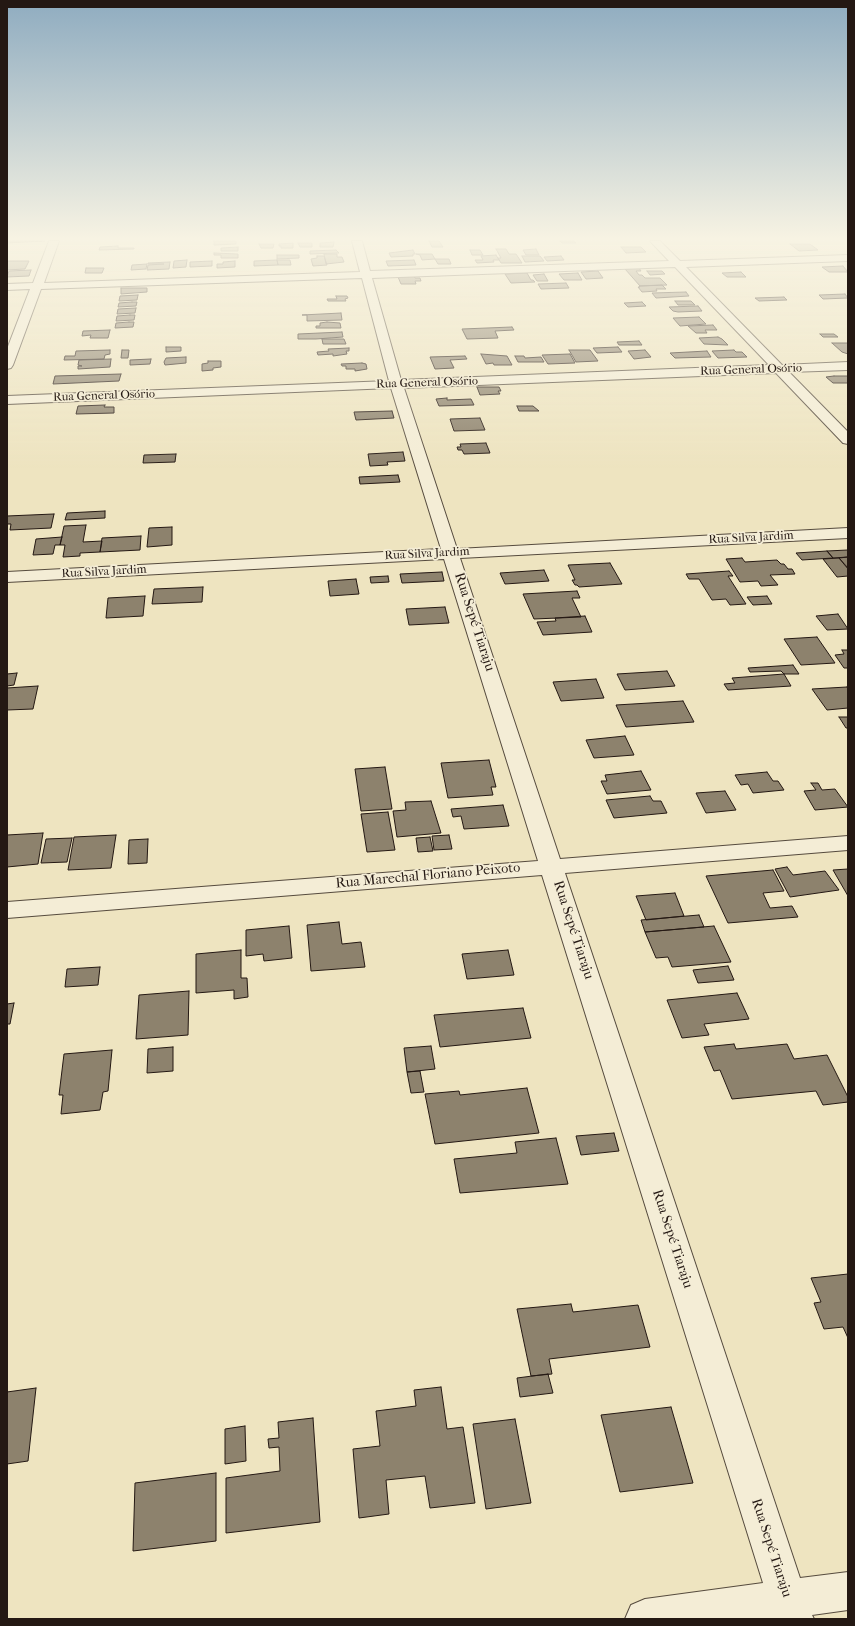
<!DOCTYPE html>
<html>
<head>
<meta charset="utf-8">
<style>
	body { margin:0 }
	#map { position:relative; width:855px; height:1626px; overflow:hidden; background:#eee4c0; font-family:"IM FELL French Canon",serif }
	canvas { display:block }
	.frame { position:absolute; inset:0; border:8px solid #241813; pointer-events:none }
</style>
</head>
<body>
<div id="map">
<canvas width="855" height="1626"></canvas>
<div class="frame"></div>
</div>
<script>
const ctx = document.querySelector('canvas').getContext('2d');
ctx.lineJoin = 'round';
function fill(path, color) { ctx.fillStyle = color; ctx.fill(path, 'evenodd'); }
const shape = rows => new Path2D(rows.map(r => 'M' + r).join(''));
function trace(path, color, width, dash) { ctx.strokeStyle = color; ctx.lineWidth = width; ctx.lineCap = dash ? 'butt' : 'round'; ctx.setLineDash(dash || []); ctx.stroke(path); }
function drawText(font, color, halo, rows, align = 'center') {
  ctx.font = font + ' "IM FELL French Canon",serif'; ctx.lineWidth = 3.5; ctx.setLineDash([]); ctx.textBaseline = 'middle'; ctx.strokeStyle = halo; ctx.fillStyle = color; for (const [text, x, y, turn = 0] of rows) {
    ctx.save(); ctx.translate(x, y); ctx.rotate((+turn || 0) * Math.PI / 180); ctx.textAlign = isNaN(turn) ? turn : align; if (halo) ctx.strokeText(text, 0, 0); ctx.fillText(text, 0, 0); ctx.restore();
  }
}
const building = shape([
	[7,241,45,241,7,243,7,241],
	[214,241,236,241,236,244,214,245,214,241],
	[429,241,439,241,443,247,432,247,429,241],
	[560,241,574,241,576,243,562,243,560,241],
	[334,242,333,247,320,247,320,243,334,242],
	[293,243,293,248,281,248,281,246,279,246,279,244,293,243],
	[298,243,312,243,312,247,300,247,298,243],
	[259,244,274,244,273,248,261,248,259,244],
	[790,244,810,244,818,250,799,251,790,244],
	[118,246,118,248,134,248,134,249,99,250,100,247,118,246],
	[238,247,238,251,221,251,221,248,238,247],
	[621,247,641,247,646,252,626,253,621,247],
	[496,249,506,249,509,254,516,254,522,263,501,263,498,258,501,258,496,249],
	[536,249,539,255,526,255,523,250,536,249],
	[336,250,339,253,310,254,310,251,336,250],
	[413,250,415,254,413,254,413,256,391,257,389,253,413,250],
	[470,250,480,250,483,255,472,255,470,250],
	[214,253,238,254,238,258,221,258,221,255,214,255,214,253],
	[324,254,337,254,337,257,342,257,344,262,326,264,324,254],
	[416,254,432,254,435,259,422,260,420,255,416,254],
	[277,255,299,255,299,258,277,259,277,255],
	[496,255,499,260,493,260,494,262,477,263,475,260,483,260,481,256,496,255],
	[317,256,324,256,327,265,313,266,311,259,317,258,317,256],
	[522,256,540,256,544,261,525,262,522,256],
	[561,256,564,260,547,261,544,257,561,256],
	[435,259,449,259,451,264,438,264,435,259],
	[187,260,186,267,173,268,174,261,187,260],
	[277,260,290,260,291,265,278,265,277,260],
	[277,260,278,265,254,266,254,261,277,260],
	[414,260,416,265,388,266,386,261,414,260],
	[7,261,29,261,25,269,7,270,7,261],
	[212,261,212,266,190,267,190,262,212,261],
	[235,261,235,267,217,268,217,264,223,264,223,262,235,261],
	[170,262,169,269,147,270,148,265,164,264,148,264,148,263,170,262],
	[147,264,146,269,131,270,132,265,147,264],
	[843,266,848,272,829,272,822,267,843,266],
	[86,268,104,268,102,273,85,273,86,268],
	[639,268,641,271,636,271,639,275,642,275,645,278,660,278,667,285,640,286,625,269,639,268],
	[31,270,29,276,7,277,9,271,31,270],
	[598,271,603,278,586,279,581,272,598,271],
	[647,271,662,271,665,274,650,275,647,271],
	[741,272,746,277,727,277,722,273,741,272],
	[527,273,531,280,533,280,535,282,511,283,505,274,527,273],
	[578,273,582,280,564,280,559,274,578,273],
	[544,274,548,281,537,281,533,275,544,274],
	[414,276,415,278,420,278,421,281,415,281,416,284,401,284,398,277,414,276],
	[566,283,569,288,541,289,538,284,566,283],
	[662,285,666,289,656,289,657,291,642,292,638,287,640,287,639,286,662,285],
	[121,288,147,288,147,292,121,294,121,288],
	[686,292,689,296,656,298,652,293,686,292],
	[845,294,848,298,823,299,819,295,845,294],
	[138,295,137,300,119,301,120,296,138,295],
	[336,296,347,296,348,298,345,299,346,301,328,301,327,299,337,299,336,296],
	[784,297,787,300,759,301,755,298,784,297],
	[675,301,691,301,695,305,678,305,675,301],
	[132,302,137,302,136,306,118,307,119,303,132,302],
	[642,302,646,306,628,307,624,303,642,302],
	[698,306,702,311,678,312,673,311,669,307,698,306],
	[136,308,135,313,117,314,118,309,136,308],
	[341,313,342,320,307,321,307,315,302,315,341,313],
	[130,315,135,315,134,320,116,321,117,316,130,315],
	[699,317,706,324,680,326,673,318,699,317],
	[129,322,134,322,133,327,115,328,116,323,129,322],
	[327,322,340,323,341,328,316,328,316,326,320,326,320,323,327,322],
	[713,325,717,330,705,330,707,333,696,333,688,326,713,325],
	[512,327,514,330,495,331,498,338,467,339,462,329,512,327],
	[110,330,108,338,90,338,91,335,82,336,83,331,110,330],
	[342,332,343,337,316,339,298,339,298,334,342,332],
	[820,334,834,334,838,337,823,337,820,334],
	[718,337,722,339,728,345,704,344,699,338,718,337],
	[322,339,344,339,346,344,323,344,322,339],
	[639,341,642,345,619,345,617,342,639,341],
	[832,343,848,343,848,354,842,352,832,343],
	[166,347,181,347,181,351,166,352,166,347],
	[618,347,622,352,597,353,593,348,618,347],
	[349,348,349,351,346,351,347,354,333,356,333,354,318,355,317,352,329,351,328,349,349,348],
	[110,350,110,354,105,355,104,359,64,360,65,356,75,356,76,351,110,350],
	[122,350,129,350,128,358,121,358,122,350],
	[569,350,590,350,598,361,576,362,569,350],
	[645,350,651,357,634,359,628,351,645,350],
	[734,350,736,352,742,352,747,357,718,358,712,351,734,350],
	[707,351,711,357,675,358,670,353,707,351],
	[481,354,507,356,512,365,494,365,493,363,486,364,481,354],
	[570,354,575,363,548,364,542,355,570,354],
	[465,356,467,359,450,360,454,368,435,369,430,357,465,356],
	[515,356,524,356,525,358,541,357,544,362,518,362,515,356],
	[186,357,186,363,165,365,164,362,166,358,186,357],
	[111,359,110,367,78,369,78,366,82,366,78,365,79,360,111,359],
	[151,359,150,364,130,365,130,360,151,359],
	[208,361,221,361,221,367,213,368,213,370,202,371,202,364,208,363,208,361],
	[362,363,366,364,367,369,355,371,355,369,346,369,346,366,342,366,341,364,362,363],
	[121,374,119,381,53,384,55,376,121,374],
	[834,376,848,376,848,383,833,383,826,377,834,376],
	[477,387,499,387,501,391,498,391,500,394,480,395,477,387],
	[447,398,447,400,471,399,474,405,439,406,436,399,447,398],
	[105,405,104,407,114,407,114,413,76,414,78,406,105,405],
	[517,406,533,406,539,411,519,411,517,406],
	[392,411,394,418,356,420,354,412,392,411],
	[480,418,485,430,454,431,450,419,480,418],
	[486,443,490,453,464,454,462,450,458,450,457,447,461,447,460,444,486,443],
	[403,452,405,461,387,462,388,465,370,466,368,454,403,452],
	[176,454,175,462,143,463,144,455,176,454],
	[398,475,400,482,360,484,359,477,398,475],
	[105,511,105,518,65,520,67,513,105,511],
	[54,514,51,528,10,530,11,524,7,524,7,516,54,514],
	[86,525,83,542,102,541,100,552,80,553,80,556,63,557,65,545,60,545,64,526,86,525],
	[172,527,172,545,147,547,149,528,172,527],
	[141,536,140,550,100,552,102,538,141,536],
	[62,537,60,545,55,545,53,554,33,555,36,539,62,537],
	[848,550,848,557,833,558,827,551,848,550],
	[827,551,833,558,802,560,796,553,827,551],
	[848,557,848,568,839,558,848,557],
	[742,558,745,562,777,560,781,564,784,564,788,569,792,569,795,574,770,575,778,585,761,586,758,581,740,582,726,559,742,558],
	[839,558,848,569,848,576,837,577,823,559,839,558],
	[610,563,622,584,579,587,577,585,575,585,572,580,575,580,568,565,610,563],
	[544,570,549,581,505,584,500,573,544,570],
	[729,571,733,576,728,576,746,604,730,605,726,599,712,600,699,579,689,579,686,574,729,571],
	[442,572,444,581,402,583,400,574,442,572],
	[388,576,389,582,371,583,370,577,388,576],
	[356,579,359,594,330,596,328,581,356,579],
	[203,587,202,602,152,604,154,589,203,587],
	[577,591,580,598,572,598,581,617,534,619,523,594,577,591],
	[145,596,143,616,106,618,108,598,145,596],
	[767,596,772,604,753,605,747,597,767,596],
	[445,607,449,623,409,625,406,609,445,607],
	[838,614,848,629,827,630,816,616,838,614],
	[585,616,592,632,543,635,537,622,556,621,555,618,585,616],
	[817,637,835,663,801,665,784,639,817,637],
	[842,650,848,650,848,668,844,668,835,655,844,654,842,650],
	[793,665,799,674,784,674,781,671,750,672,748,668,793,665],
	[667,671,675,686,625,690,617,674,667,671],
	[17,673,14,685,7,686,7,674,17,673],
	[784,674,791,686,728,690,724,684,735,683,732,678,784,674],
	[596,679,604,698,561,701,553,682,596,679],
	[38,686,33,709,7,710,7,688,38,686],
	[847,687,848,689,848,708,827,710,812,689,847,687],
	[683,701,694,722,626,727,616,705,683,701],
	[839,717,848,717,848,728,846,728,839,717],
	[625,736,634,755,594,758,586,740,625,736],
	[489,760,496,787,491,787,493,795,448,798,441,763,489,760],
	[385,767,392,809,361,811,355,769,385,767],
	[641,771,651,790,607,794,601,781,607,781,605,775,641,771],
	[767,772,773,781,778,781,784,790,753,793,748,784,741,785,735,775,767,772],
	[811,783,818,783,822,790,835,789,848,807,815,810,804,791,816,790,811,783],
	[725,791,736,810,706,813,696,793,725,791],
	[650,796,653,801,661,801,667,813,614,818,606,800,650,796],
	[431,801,441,833,397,837,393,811,406,810,405,802,431,801],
	[503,805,509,826,464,829,461,816,453,817,451,809,503,805],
	[388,812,395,850,367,852,361,814,388,812],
	[43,833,38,864,7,867,7,835,43,833],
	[116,835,111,868,68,870,74,837,116,835],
	[449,835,452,849,434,850,432,836,449,835],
	[430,837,433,851,418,852,416,838,430,837],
	[72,838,67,862,41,863,46,839,72,838],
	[148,839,147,863,128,864,129,840,148,839],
	[787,867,793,875,825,871,839,890,790,897,775,869,787,867],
	[848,869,848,896,833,870,848,869],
	[773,870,784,891,763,893,770,908,792,906,798,917,728,923,706,876,773,870],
	[675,893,684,916,646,920,636,896,675,893],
	[699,915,704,927,645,932,641,920,699,915],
	[339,922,342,944,361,942,365,967,311,971,307,925,339,922],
	[289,926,292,958,264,961,263,954,246,956,246,930,289,926],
	[714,926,731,962,672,967,668,957,656,958,645,932,714,926],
	[241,950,241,978,247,978,248,997,234,999,234,990,196,993,196,954,241,950],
	[508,950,514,975,467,979,462,954,508,950],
	[728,966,734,980,698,983,693,970,728,966],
	[100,967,98,985,65,987,67,969,100,967],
	[189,991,188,1035,136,1039,139,995,189,991],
	[737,993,749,1019,704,1024,709,1035,682,1038,667,1000,737,993],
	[14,1003,10,1024,7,1024,7,1004,14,1003],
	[523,1008,531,1038,440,1047,434,1015,523,1008],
	[734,1044,736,1049,787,1044,794,1059,827,1055,848,1097,848,1102,823,1105,816,1091,732,1099,720,1070,714,1071,704,1047,734,1044],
	[431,1046,435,1069,407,1072,404,1048,431,1046],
	[173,1047,173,1071,147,1073,148,1049,173,1047],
	[112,1050,108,1091,103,1092,100,1110,61,1114,63,1095,59,1095,64,1054,112,1050],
	[420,1071,424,1092,411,1093,407,1072,420,1071],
	[527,1088,539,1133,435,1144,425,1094,459,1091,460,1095,527,1088],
	[614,1133,619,1151,581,1155,576,1136,614,1133],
	[556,1138,568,1184,460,1193,454,1159,517,1153,515,1142,556,1138],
	[848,1274,848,1338,843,1327,824,1329,814,1303,821,1302,811,1278,848,1274],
	[571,1304,573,1312,638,1305,650,1347,549,1359,552,1374,531,1376,517,1309,571,1304],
	[548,1374,553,1393,520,1397,517,1378,548,1374],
	[441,1387,447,1429,463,1427,475,1503,430,1508,425,1476,386,1480,389,1514,359,1518,353,1449,380,1446,376,1411,416,1406,414,1390,441,1387],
	[36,1388,28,1461,7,1464,7,1392,36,1388],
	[671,1407,693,1483,620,1492,601,1415,671,1407],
	[313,1418,320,1522,226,1533,226,1478,280,1471,279,1447,269,1448,268,1439,279,1438,278,1422,313,1418],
	[515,1419,531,1503,486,1509,473,1424,515,1419],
	[245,1426,246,1461,225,1464,225,1429,245,1426],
	[216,1473,216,1541,133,1551,135,1483,216,1473]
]);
const minor = shape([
	[49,241,59,241,44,283,360,272,352,241,362,241,370,271,669,261,650,241,660,241,680,261,848,255,848,261,686,267,782,365,848,362,848,370,789,372,848,432,848,444,843,443,776,373,404,388,457,549,848,528,848,538,460,558,560,859,848,836,848,850,565,873,800,1578,848,1572,848,1610,812,1615,814,1619,625,1619,631,1605,645,1599,763,1583,542,875,7,918,7,902,538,861,444,559,7,582,7,572,441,549,391,388,7,404,7,396,389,381,362,278,41,289,13,365,11,368,7,369,7,349,30,289,7,290,7,284,33,283,49,241],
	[675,267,769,365,401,380,372,278,675,267]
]);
const farStreetnames = [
	["Rua General Osório",751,370,-2],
	["Rua General Osório",427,383,-2],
	["Rua General Osório",104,396,-2],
	["Rua Silva Jardim",751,538,-3],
	["Rua Silva Jardim",427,554,-3],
	["Rua Silva Jardim",104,572,-3]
];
const streetNames = [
	["Rua Sepé Tiaraju",474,622,72],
	["Rua Marechal Floriano Peixoto",428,876,-5],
	["Rua Sepé Tiaraju",573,930,72],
	["Rua Sepé Tiaraju",672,1239,72],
	["Rua Sepé Tiaraju",771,1548,72]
];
fill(building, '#8d826d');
trace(building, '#241813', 1);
trace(minor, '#564b3e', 2);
fill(minor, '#f4edd6');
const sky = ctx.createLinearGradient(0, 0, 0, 468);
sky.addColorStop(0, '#8facc0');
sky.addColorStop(0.51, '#f7f3e3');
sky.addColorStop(1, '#f7f3e300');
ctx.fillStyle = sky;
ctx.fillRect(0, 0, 855, 468);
drawText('12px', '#241813', '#f4edd6', farStreetnames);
drawText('14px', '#241813', '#f4edd6', streetNames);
</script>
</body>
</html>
